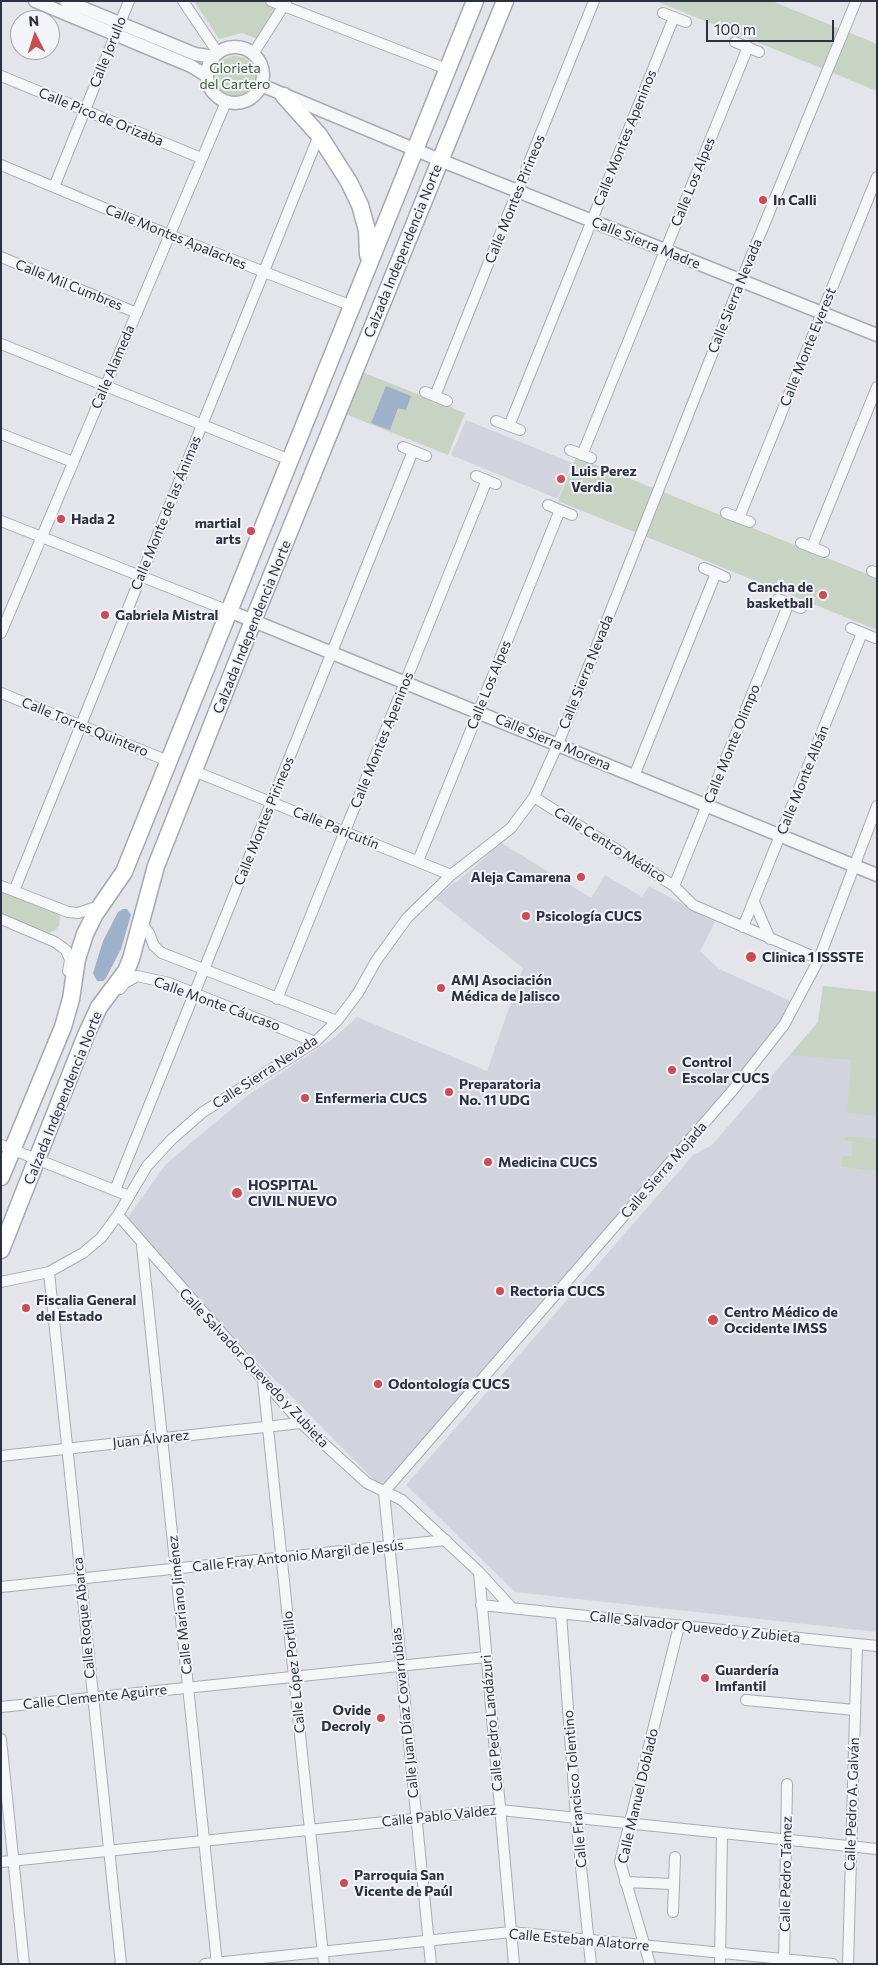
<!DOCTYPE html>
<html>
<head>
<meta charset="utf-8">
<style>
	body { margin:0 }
	#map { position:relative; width:878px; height:1965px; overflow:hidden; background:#e3e5eb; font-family:Commissioner,sans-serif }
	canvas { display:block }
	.frame { position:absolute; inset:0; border:2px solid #2b3143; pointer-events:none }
	.north { position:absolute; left:10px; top:10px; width:50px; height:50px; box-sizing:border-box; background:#f3f4f8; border:1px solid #a3a6b0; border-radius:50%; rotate:355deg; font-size:14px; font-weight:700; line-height:20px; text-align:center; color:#2b3143 }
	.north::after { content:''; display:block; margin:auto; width:18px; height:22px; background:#cc4c53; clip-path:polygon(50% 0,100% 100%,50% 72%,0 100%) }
	.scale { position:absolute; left:706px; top:20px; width:128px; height:22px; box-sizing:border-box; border:2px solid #2b3143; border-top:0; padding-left:6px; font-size:15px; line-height:18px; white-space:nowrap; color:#2b3143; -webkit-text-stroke:4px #f3f4f8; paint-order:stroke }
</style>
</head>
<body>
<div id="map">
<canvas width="878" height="1965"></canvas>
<div class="frame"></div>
<div class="north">N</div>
<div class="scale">100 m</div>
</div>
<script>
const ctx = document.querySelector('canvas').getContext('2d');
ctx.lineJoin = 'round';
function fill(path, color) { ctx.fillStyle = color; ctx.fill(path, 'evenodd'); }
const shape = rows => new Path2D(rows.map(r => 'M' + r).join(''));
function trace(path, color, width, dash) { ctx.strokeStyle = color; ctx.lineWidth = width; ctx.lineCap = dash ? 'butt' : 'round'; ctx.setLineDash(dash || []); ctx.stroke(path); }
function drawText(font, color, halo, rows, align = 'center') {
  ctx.font = font + ' Commissioner,sans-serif'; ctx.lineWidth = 4; ctx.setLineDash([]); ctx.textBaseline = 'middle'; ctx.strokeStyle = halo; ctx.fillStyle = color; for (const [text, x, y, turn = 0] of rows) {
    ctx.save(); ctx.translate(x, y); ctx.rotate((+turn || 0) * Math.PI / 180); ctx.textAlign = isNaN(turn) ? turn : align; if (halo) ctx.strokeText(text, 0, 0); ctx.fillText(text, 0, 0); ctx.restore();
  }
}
const built = shape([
	[466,420,572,463,558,499,451,455],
	[500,842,591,898,605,875,642,897,649,886,715,922,700,951,719,969,797,1004,789,1024,531,1313,383,1489,235,1339,126,1220,166,1164,248,1095,335,1037,357,1017,487,1071,523,968,435,898,476,866],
	[823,986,877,992,877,1632,515,1592,406,1485,693,1155,712,1145,818,1022]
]);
const green = shape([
	[194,1,268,1,280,6,258,39,242,33,219,39],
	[656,1,772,1,877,44,877,91],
	'215 76a20 20 0 1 1 40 0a20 20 0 1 1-40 0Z',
	[362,372,465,413,448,455,345,414],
	[576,457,877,578,877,630,558,501],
	[1,889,56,911,60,917,59,926,54,931,47,933,1,914],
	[823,986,877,992,877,1116,847,1113,851,1060,790,1055,818,1022],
	[845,1136,877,1139,877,1171,842,1167,843,1156,852,1156,853,1142,844,1140]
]);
const water = shape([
	[386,386,411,396,406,410,398,408,390,430,371,423],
	[123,909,127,909,131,915,121,949,106,978,103,981,97,981,93,973,103,941,118,912]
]);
const minor = shape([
	[183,1,218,53],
	[271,1,447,69],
	[663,13,686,22],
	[735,42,759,52],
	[253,54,286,2],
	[1,76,201,158],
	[1,165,169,235,352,306],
	[54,187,129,1],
	[1,257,137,313],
	[1,344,290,460],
	[425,392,447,401],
	[435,396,594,1],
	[496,421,520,430],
	[509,426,674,17],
	[1,434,73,462],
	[403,447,426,456],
	[570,450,591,458],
	[582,455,748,47],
	[476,476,496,484],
	[548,505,572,515],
	[726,513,750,522],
	[739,518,877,177],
	[1,521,229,611],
	[801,543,824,552],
	[812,547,877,387],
	[704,568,725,577],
	[872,571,877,573],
	[778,599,801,608],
	[851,628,875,638],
	[1,633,226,102],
	[1,693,168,761],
	[194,771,451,875],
	[634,776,716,573],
	[534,797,674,886,693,905,819,959],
	[418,861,560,510],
	[1,886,68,912,78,913,99,906],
	[674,886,789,603],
	[14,891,319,135],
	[754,902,770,939],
	[1,919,55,942,66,950,70,960,68,971],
	[142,924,149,933,154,946,162,953,337,1021],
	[743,927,862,633],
	[120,989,125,983,137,976,169,983,315,1042],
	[277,999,487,480],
	[1,1145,129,1196],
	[115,1190,413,451],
	[118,1215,301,1423,367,1483,402,1500,479,1572,512,1608],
	[142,1246,217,1964],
	[49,1272,121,1964],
	[1,1282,49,1272,83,1253,101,1238,118,1215,147,1166,172,1139,203,1112,315,1042,337,1021,358,993,376,961,407,918,451,875,511,828,534,797,558,744,741,281,856,1],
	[263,1380,324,1964],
	[1,1456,301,1423],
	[479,1572,514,1964],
	[1,1587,446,1540],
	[481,1605,877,1646],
	[561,1614,576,1817,591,1964],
	[746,1700,855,1710],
	[1,1707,486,1657],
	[1,1739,24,1964],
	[1,1862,500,1810,877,1849],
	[625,1882,673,1884],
	[673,1912,675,1857],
	[205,1964,511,1932,833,1964],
	[431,1964,384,1492,733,1090,784,1025,819,959,877,806],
	[650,1964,620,1862,679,1626],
	[720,1964,722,1833],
	[784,1964,787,1784],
	[848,1964,857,1644]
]);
const tertiary = shape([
	[35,1,191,66,207,76],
	[66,1,195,54,213,57],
	'207 75a28 28 0 1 1 56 0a28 28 0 1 1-56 0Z',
	[261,85,440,160,877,335],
	[229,611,877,875]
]);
const primary = shape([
	[284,96,319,135,349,182,360,205,367,230,368,255],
	[1,1177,63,1027,71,999,77,959,85,934,95,914,124,872,475,1],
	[1,1250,86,1035,99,1007,126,971,131,959,156,866,253,621,505,1]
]);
const markers = [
	[763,200,5,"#cc4c53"],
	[561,479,5,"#cc4c53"],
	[61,519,5,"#cc4c53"],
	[251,531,5,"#cc4c53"],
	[823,595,5,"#cc4c53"],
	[105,615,5,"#cc4c53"],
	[581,877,5,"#cc4c53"],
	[526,916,5,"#cc4c53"],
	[751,957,6,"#cc4c53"],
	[441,988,5,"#cc4c53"],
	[672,1070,5,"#cc4c53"],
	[449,1092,5,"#cc4c53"],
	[305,1098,5,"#cc4c53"],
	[488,1162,5,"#cc4c53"],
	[237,1193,6,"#cc4c53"],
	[500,1291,5,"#cc4c53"],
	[26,1308,5,"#cc4c53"],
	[713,1320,6,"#cc4c53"],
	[378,1384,5,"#cc4c53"],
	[705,1678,5,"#cc4c53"],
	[381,1718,5,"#cc4c53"],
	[344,1883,5,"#cc4c53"]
];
const streetNames = [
	["Calle Jorullo",108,52,-68],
	["Calle Pico de Orizaba",101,117,22],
	["Calle Montes Apeninos",625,138,-68],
	["Calle Los Alpes",693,182,-68],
	["Calle Montes Pirineos",515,199,-68],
	["Calle Montes Apalaches",176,237,22],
	["Calle Sierra Madre",646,243,22],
	["Calzada Independencia Norte",403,251,-68],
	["Calle Mil Cumbres",69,285,22],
	["Calle Sierra Nevada",735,296,-68],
	["Calle Monte Everest",808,347,-68],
	["Calle Alameda",113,367,-67],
	["Calle Monte de las Ánimas",166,513,-68],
	["Calzada Independencia Norte",252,627,-68],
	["Calle Sierra Nevada",586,672,-68],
	["Calle Los Alpes",489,685,-68],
	["Calle Torres Quintero",85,727,22],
	["Calle Montes Apeninos",382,740,-68],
	["Calle Sierra Morena",553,742,23],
	["Calle Monte Olimpo",732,744,-68],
	["Calle Monte Albán",803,780,-68],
	["Calle Montes Pirineos",264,821,-68],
	["Calle Paricutín",336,828,22],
	["Calle Centro Médico",610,845,32],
	["Calle Monte Cáucaso",217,1004,20],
	["Calle Sierra Nevada",265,1072,-33],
	["Calzada Independencia Norte",63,1098,-68],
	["Calle Sierra Mojada",664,1170,-49],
	["Calle Salvador Quevedo y Zubieta",254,1368,47],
	["Juan Álvarez",151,1439,-6],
	["Calle Fray Antonio Margil de Jesús",298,1556,-6],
	["Calle Mariano Jiménez",180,1605,-96],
	["Calle Roque Abarca",84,1618,-96],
	["Calle Salvador Quevedo y Zubieta",695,1627,6],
	["Calle López Portillo",294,1672,-96],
	["Calle Clemente Aguirre",95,1697,-6],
	["Calle Juan Díaz Covarrubias",405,1713,-96],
	["Calle Pedro Landázuri",492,1723,-95],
	["Calle Francisco Tolentino",575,1789,-95],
	["Calle Manuel Doblado",638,1796,-77],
	["Calle Pedro A. Galván",852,1804,-88],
	["Calle Pablo Valdez",439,1816,-6],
	["Calle Pedro Támez",786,1874,-89],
	["Calle Esteban Alatorre",579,1940,5]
];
const parkNames = [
	["Glorieta",235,68],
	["del Cartero",235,84]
];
const poiNames = [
	["In Calli",773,200],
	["Luis Perez",571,471],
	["Verdia",571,487],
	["Hada 2",71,519],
	["martial",241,523,"right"],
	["arts",241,539,"right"],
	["Cancha de",813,587,"right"],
	["basketball",813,603,"right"],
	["Gabriela Mistral",115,615],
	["Aleja Camarena",571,877,"right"],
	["Psicología CUCS",536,916],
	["Clinica 1 ISSSTE",762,957],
	["AMJ Asociación",451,980],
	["Médica de Jalisco",451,996],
	["Control",682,1062],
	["Escolar CUCS",682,1078],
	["Preparatoria",459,1084],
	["No. 11 UDG",459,1100],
	["Enfermeria CUCS",315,1098],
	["Medicina CUCS",498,1162],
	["HOSPITAL",248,1185],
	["CIVIL NUEVO",248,1201],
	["Rectoria CUCS",510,1291],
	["Fiscalia General",36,1300],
	["del Estado",36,1316],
	["Centro Médico de",724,1312],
	["Occidente IMSS",724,1328],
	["Odontología CUCS",388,1384],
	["Guardería",715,1670],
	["Imfantil",715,1686],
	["Ovide",371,1710,"right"],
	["Decroly",371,1726,"right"],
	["Parroquia San",354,1875],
	["Vicente de Paúl",354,1891]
];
fill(built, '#d1d4dd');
fill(green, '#c7d4c4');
fill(water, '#9fb0ca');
trace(minor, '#a8abb5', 12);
trace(tertiary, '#a8abb5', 15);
trace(primary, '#a2a8b6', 19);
trace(minor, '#f6f7f9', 10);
trace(tertiary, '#f6f7f9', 12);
trace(primary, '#fff', 16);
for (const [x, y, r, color] of markers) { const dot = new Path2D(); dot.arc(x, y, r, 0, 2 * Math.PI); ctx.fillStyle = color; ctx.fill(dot); trace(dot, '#f3f4f8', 2); }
drawText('14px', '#2b3143', '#f3f4f8', streetNames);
drawText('14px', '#3c5e39', '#f3f4f8', parkNames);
drawText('bold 14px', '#2b3143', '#f3f4f8', poiNames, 'left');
</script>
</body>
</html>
